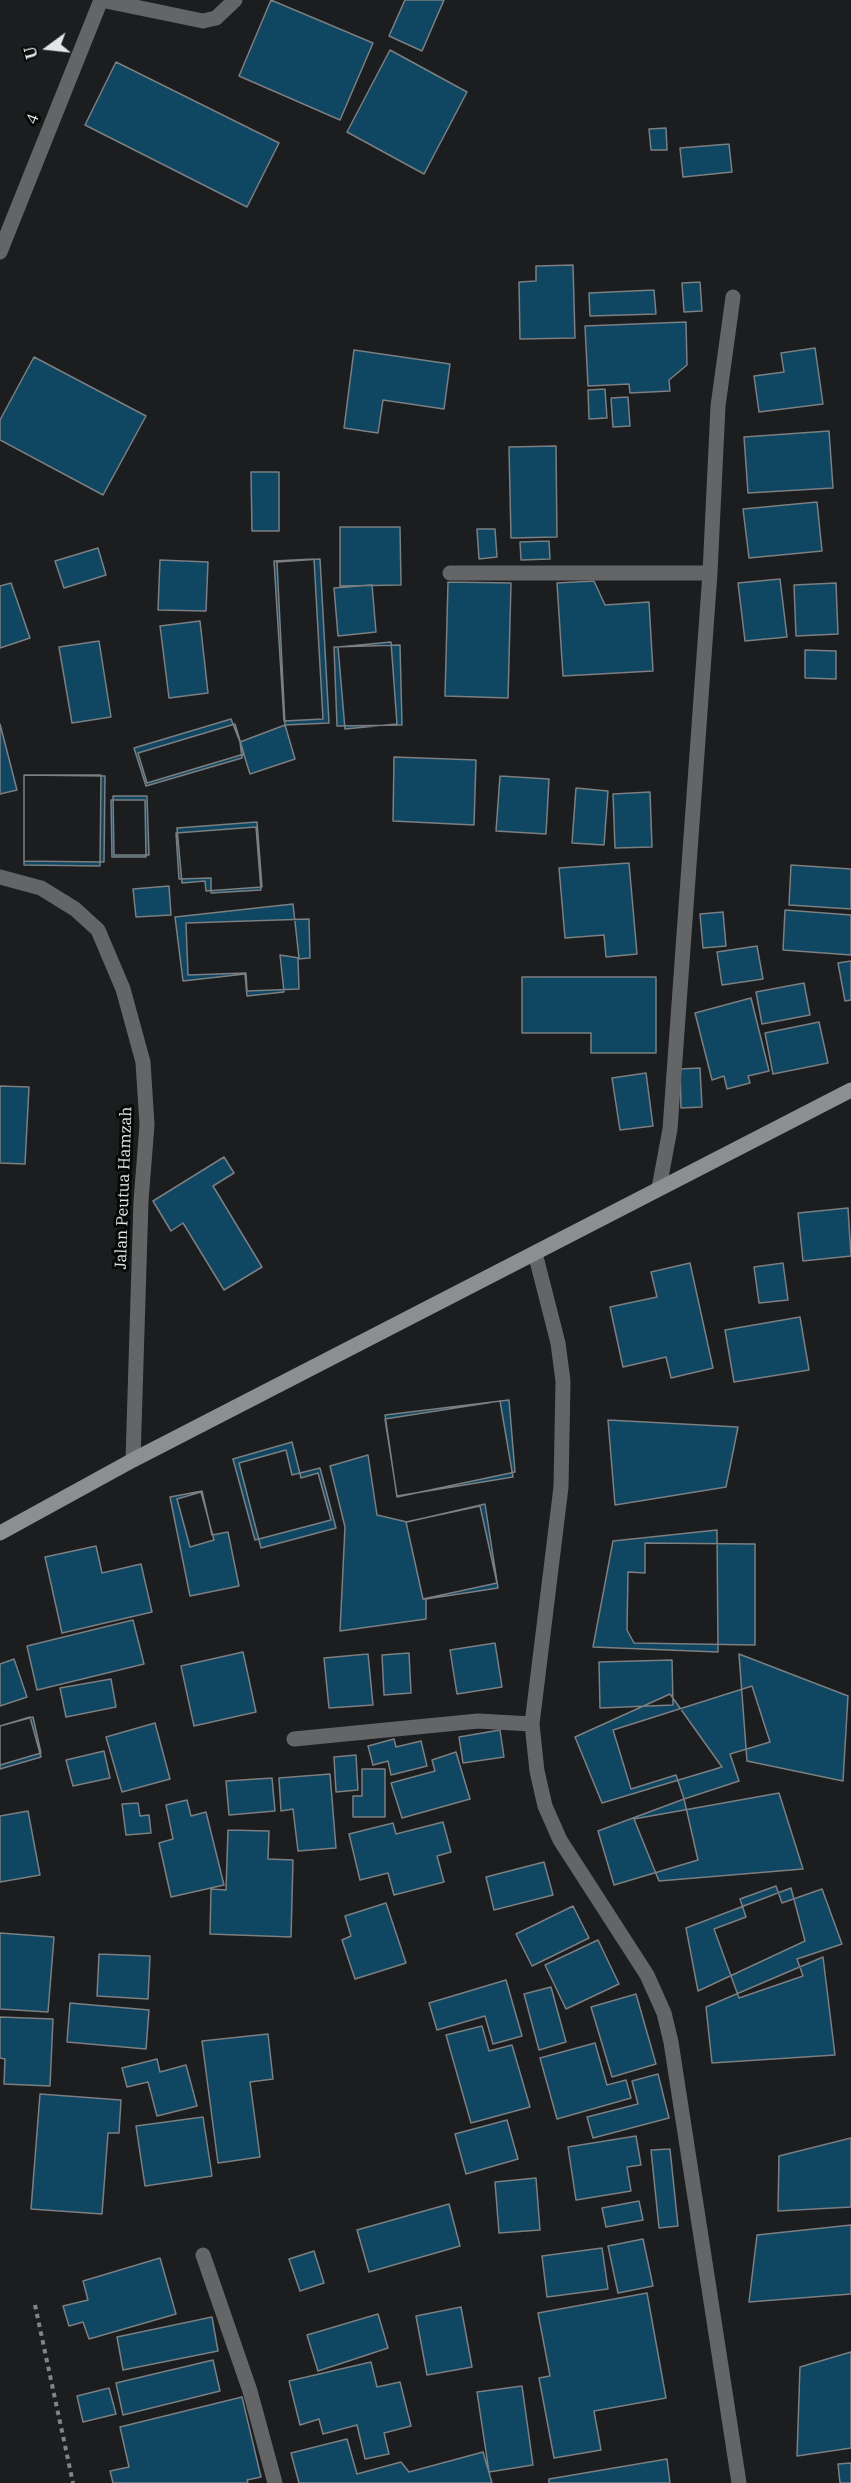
<!DOCTYPE html>
<html>
<head>
<meta charset="utf-8">
<style>
	body { margin:0 }
	#map { position:relative; width:851px; height:2483px; overflow:hidden; background:#1b1d1f; font-family:"IBM Plex Serif",serif }
	canvas { display:block }
	.north { position:absolute; left:18px; top:18px; width:60px; height:60px; -webkit-text-stroke:4px #070808; paint-order:stroke; rotate:255deg; font-size:16px; font-weight:700; line-height:24px; text-align:center; color:#e3e5e6 }
	.north::after { content:''; display:block; margin:auto; width:21px; height:27px; background:#e3e5e6; clip-path:polygon(50% 0,100% 100%,50% 72%,0 100%) }
</style>
</head>
<body>
<div id="map">
<canvas width="851" height="2483"></canvas>
<div class="north">U</div>
</div>
<script>
const ctx = document.querySelector('canvas').getContext('2d');
ctx.lineJoin = 'round';
function fill(path, color) { ctx.fillStyle = color; ctx.fill(path, 'evenodd'); }
const shape = rows => new Path2D(rows.map(r => 'M' + r).join(''));
function trace(path, color, width, dash) { ctx.strokeStyle = color; ctx.lineWidth = width; ctx.lineCap = dash ? 'butt' : 'round'; ctx.setLineDash(dash || []); ctx.stroke(path); }
function drawText(font, color, halo, rows, align = 'center') {
  ctx.font = font + ' "IBM Plex Serif",serif'; ctx.lineWidth = 6; ctx.setLineDash([]); ctx.textBaseline = 'middle'; ctx.strokeStyle = halo; ctx.fillStyle = color; for (const [text, x, y, turn = 0] of rows) {
    ctx.save(); ctx.translate(x, y); ctx.rotate((+turn || 0) * Math.PI / 180); ctx.textAlign = isNaN(turn) ? turn : align; if (halo) ctx.strokeText(text, 0, 0); ctx.fillText(text, 0, 0); ctx.restore();
  }
}
const building = shape([
	[271,0,373,43,340,120,239,76,271,0],
	[405,0,444,0,422,51,389,36,405,0],
	[390,50,467,92,424,174,347,132,390,50],
	[116,62,279,143,247,207,85,125,116,62],
	[666,128,667,150,651,150,649,129,666,128],
	[729,144,732,172,683,177,680,148,729,144],
	[573,265,575,338,520,339,519,282,536,281,536,266,573,265],
	[700,282,702,311,684,312,682,283,700,282],
	[654,290,656,314,590,316,589,293,654,290],
	[686,322,687,365,669,380,670,391,630,393,629,384,588,386,585,326,686,322],
	[815,348,823,404,759,412,754,376,784,372,781,353,815,348],
	[354,350,450,364,444,409,383,400,378,433,344,428,354,350],
	[34,357,146,416,103,495,0,440,0,420,34,357],
	[605,389,607,418,589,419,588,390,605,389],
	[628,397,630,426,613,427,611,398,628,397],
	[829,431,833,488,748,493,744,437,829,431],
	[556,446,557,537,511,538,509,447,556,446],
	[251,472,279,472,279,531,252,531,251,472],
	[817,502,822,551,749,558,743,509,817,502],
	[340,527,400,527,401,585,340,586,340,527],
	[477,529,495,529,497,557,479,559,477,529],
	[549,541,550,559,521,560,520,542,549,541],
	[98,548,106,575,64,588,55,561,98,548],
	[314,559,323,719,284,721,274,561,314,559],
	[320,559,329,723,285,725,277,562,320,559],
	[160,560,208,562,206,611,158,610,160,560],
	[780,579,787,637,745,641,738,583,780,579],
	[594,581,605,605,649,602,653,671,563,676,557,583,594,581],
	[448,582,511,583,508,698,445,696,448,582],
	[11,583,30,638,0,648,0,586,11,583],
	[836,583,838,634,796,636,794,585,836,583],
	[372,585,376,632,338,636,334,588,372,585],
	[200,621,208,693,169,698,160,626,200,621],
	[99,641,111,717,72,723,59,647,99,641],
	[391,642,397,724,345,729,338,647,391,642],
	[400,645,402,725,337,726,334,647,400,645],
	[805,650,836,651,836,679,805,678,805,650],
	[231,719,240,742,242,758,146,786,134,748,231,719],
	[0,724,17,790,0,794,0,724],
	[235,724,244,754,147,783,138,753,235,724],
	[285,725,295,759,250,774,240,742,285,725],
	[394,757,476,760,474,825,393,821,394,757],
	[24,775,101,775,100,866,24,865,24,775],
	[24,775,105,776,104,862,24,861,24,775],
	[500,776,549,779,546,834,496,831,500,776],
	[576,788,608,791,604,845,572,843,576,788],
	[650,792,652,847,615,848,613,794,650,792],
	[113,796,147,796,149,855,114,855,113,796],
	[111,800,145,800,146,857,112,857,111,800],
	[257,822,262,887,206,891,205,881,182,883,177,828,257,822],
	[256,827,261,890,211,893,211,878,179,879,176,833,256,827],
	[629,863,637,954,606,957,604,935,565,938,559,868,629,863],
	[791,865,851,869,851,909,789,905,791,865],
	[169,886,171,915,136,917,133,889,169,886],
	[293,904,299,958,280,955,284,992,247,996,245,974,183,981,175,917,293,904],
	[785,910,851,915,851,955,783,950,785,910],
	[723,912,726,946,703,948,700,914,723,912],
	[309,919,310,958,298,959,299,989,247,991,246,973,188,975,186,923,309,919],
	[757,946,763,979,722,985,717,952,757,946],
	[851,961,851,1000,845,1001,838,963,851,961],
	[522,977,656,977,656,1053,591,1053,591,1033,522,1033,522,977],
	[804,983,810,1015,762,1024,756,992,804,983],
	[751,998,769,1071,748,1076,750,1083,727,1089,724,1076,712,1080,695,1013,751,998],
	[819,1022,828,1063,773,1074,765,1033,819,1022],
	[700,1068,702,1107,681,1108,680,1069,700,1068],
	[646,1073,653,1126,620,1130,612,1078,646,1073],
	[0,1086,29,1087,25,1164,0,1163,0,1086],
	[224,1157,234,1173,213,1186,262,1267,224,1290,183,1223,171,1231,153,1201,224,1157],
	[848,1208,851,1256,803,1261,798,1213,848,1208],
	[690,1263,713,1368,671,1378,666,1357,623,1367,610,1307,657,1297,651,1272,690,1263],
	[783,1263,788,1300,759,1303,754,1267,783,1263],
	[800,1317,809,1370,734,1382,725,1330,800,1317],
	[509,1400,515,1472,397,1497,385,1415,509,1400],
	[500,1401,513,1477,397,1496,385,1419,500,1401],
	[608,1420,738,1427,726,1487,615,1505,608,1420],
	[292,1442,301,1478,318,1473,331,1520,255,1540,233,1459,292,1442],
	[286,1450,292,1475,320,1468,336,1528,261,1548,239,1463,286,1450],
	[368,1455,377,1515,407,1522,485,1504,498,1588,426,1599,426,1619,340,1631,345,1527,330,1466,368,1455],
	[202,1491,212,1535,228,1532,239,1586,190,1596,170,1497,202,1491],
	[201,1492,214,1540,190,1547,177,1499,201,1492],
	[480,1506,497,1583,423,1599,406,1522,480,1506],
	[717,1530,718,1652,593,1647,613,1541,717,1530],
	[645,1543,755,1544,755,1645,634,1643,627,1630,628,1572,645,1573,645,1543],
	[96,1546,102,1573,141,1564,152,1612,62,1633,45,1557,96,1546],
	[133,1620,144,1664,37,1690,27,1646,133,1620],
	[495,1643,502,1687,457,1694,450,1650,495,1643],
	[243,1652,256,1712,194,1726,181,1666,243,1652],
	[409,1653,411,1693,384,1695,382,1655,409,1653],
	[368,1654,373,1705,329,1708,324,1658,368,1654],
	[739,1654,848,1696,843,1781,747,1761,739,1654],
	[14,1659,27,1697,0,1706,0,1664,14,1659],
	[672,1660,673,1705,600,1708,599,1662,672,1660],
	[111,1679,116,1707,66,1717,60,1688,111,1679],
	[752,1686,770,1742,730,1754,739,1781,684,1799,676,1775,631,1789,613,1730,752,1686],
	[670,1694,722,1767,602,1803,575,1737,670,1694],
	[30,1717,41,1757,0,1769,0,1726,30,1717],
	[33,1717,41,1753,0,1765,0,1726,33,1717],
	[155,1723,170,1779,122,1792,106,1737,155,1723],
	[500,1730,504,1757,463,1763,459,1737,500,1730],
	[394,1739,396,1747,421,1741,427,1766,391,1775,388,1761,373,1765,368,1746,394,1739],
	[104,1751,110,1778,73,1786,66,1760,104,1751],
	[456,1752,470,1799,402,1818,391,1783,435,1771,432,1760,456,1752],
	[356,1755,358,1790,336,1792,334,1757,356,1755],
	[362,1769,385,1769,385,1817,353,1817,353,1796,362,1796,362,1769],
	[330,1774,336,1848,298,1851,293,1809,281,1811,279,1778,330,1774],
	[272,1778,275,1811,229,1815,226,1781,272,1778],
	[779,1793,803,1869,659,1881,634,1819,779,1793],
	[684,1799,698,1860,614,1885,598,1831,684,1799],
	[187,1800,191,1816,206,1812,224,1885,171,1897,159,1843,173,1839,166,1805,187,1800],
	[138,1803,140,1816,149,1815,151,1833,126,1835,122,1804,138,1803],
	[28,1811,40,1875,0,1882,0,1816,28,1811],
	[443,1822,451,1852,437,1856,444,1882,394,1895,388,1873,360,1880,349,1834,393,1823,396,1834,443,1822],
	[228,1830,269,1831,268,1859,293,1860,291,1937,210,1934,211,1889,226,1890,228,1830],
	[544,1862,553,1895,494,1910,486,1877,544,1862],
	[776,1886,782,1903,822,1889,842,1944,797,1959,803,1976,739,1998,714,1929,746,1917,740,1899,776,1886],
	[791,1888,805,1941,698,1991,686,1928,791,1888],
	[386,1903,406,1963,355,1979,342,1940,351,1936,345,1916,386,1903],
	[573,1906,589,1938,532,1966,516,1934,573,1906],
	[0,1933,54,1937,48,2012,0,2009,0,1933],
	[598,1940,619,1984,566,2009,545,1965,598,1940],
	[99,1954,150,1956,148,1999,97,1996,99,1954],
	[823,1957,835,2055,712,2063,706,2007,823,1957],
	[506,1980,522,2036,493,2044,485,2016,437,2030,429,2003,506,1980],
	[551,1987,566,2042,539,2050,524,1994,551,1987],
	[636,1994,656,2064,612,2077,591,2007,636,1994],
	[70,2003,149,2010,146,2049,67,2042,70,2003],
	[0,2017,53,2019,50,2086,4,2084,5,2059,0,2058,0,2017],
	[482,2026,489,2051,512,2045,530,2107,471,2123,446,2035,482,2026],
	[268,2034,273,2079,250,2082,260,2157,218,2163,202,2041,268,2034],
	[595,2043,607,2085,626,2080,631,2098,557,2119,540,2058,595,2043],
	[157,2059,160,2072,186,2065,197,2106,157,2116,148,2082,127,2087,122,2068,157,2059],
	[658,2074,669,2118,593,2138,587,2117,638,2104,632,2081,658,2074],
	[40,2094,121,2100,119,2133,108,2133,102,2214,31,2209,40,2094],
	[203,2117,212,2176,145,2186,136,2126,203,2117],
	[507,2120,518,2159,466,2174,455,2134,507,2120],
	[636,2136,641,2165,627,2167,631,2191,576,2200,568,2147,636,2136],
	[851,2138,851,2207,778,2211,779,2156,851,2138],
	[670,2149,678,2226,659,2228,651,2150,670,2149],
	[536,2178,540,2230,499,2233,495,2182,536,2178],
	[639,2201,643,2220,606,2227,602,2208,639,2201],
	[449,2204,460,2246,369,2272,357,2230,449,2204],
	[851,2225,851,2294,749,2302,757,2235,851,2225],
	[643,2239,653,2286,618,2293,608,2246,643,2239],
	[602,2248,608,2289,547,2297,542,2256,602,2248],
	[314,2251,324,2283,300,2291,289,2259,314,2251],
	[160,2258,176,2314,89,2339,83,2322,69,2326,63,2306,88,2300,83,2281,160,2258],
	[647,2293,666,2398,594,2411,601,2450,554,2458,539,2378,550,2376,538,2313,647,2293],
	[461,2307,472,2367,427,2375,416,2316,461,2307],
	[378,2314,388,2348,318,2371,307,2335,378,2314],
	[212,2317,218,2351,123,2370,117,2337,212,2317],
	[851,2352,851,2448,797,2456,800,2367,851,2352],
	[213,2360,220,2391,123,2415,116,2383,213,2360],
	[371,2362,377,2387,400,2382,411,2426,384,2433,389,2454,365,2459,357,2425,323,2434,319,2419,300,2425,289,2381,371,2362],
	[522,2386,533,2465,489,2472,477,2392,522,2386],
	[109,2388,116,2414,83,2422,77,2396,109,2388],
	[242,2397,261,2477,247,2480,248,2483,113,2483,110,2471,129,2467,120,2427,242,2397],
	[347,2439,357,2474,401,2462,409,2472,483,2452,492,2483,299,2483,291,2453,347,2439],
	[667,2459,670,2483,549,2483,549,2479,667,2459],
	[851,2463,851,2483,840,2483,838,2464,851,2463]
]);
const path = shape([
	[35,2305,73,2483]
]);
const street = shape([
	[101,0,203,21,216,18,235,0],
	[0,252,101,0],
	[450,573,710,573],
	[0,877,41,888,75,909,98,930,123,989,143,1062,147,1125,141,1201,133,1460],
	[659,1188,670,1129,710,573,718,406,733,297],
	[535,1253,558,1343,563,1381,561,1487,532,1724,537,1771,545,1806,560,1840,647,1975,664,2013,671,2042,739,2483],
	[294,1739,478,1721,532,1724],
	[203,2255,250,2391,275,2483]
]);
const secondary = shape([
	[0,1533,133,1460,851,1090]
]);
const streetNames = [
	["4",33,119,-68],
	["Jalan Peutua Hamzah",124,1188,-88]
];
fill(building, '#0f4661');
trace(building, '#7c7f81', 1.5);
trace(path, '#828485', 4, [4.5, 4.5]);
trace(street, '#646566', 15);
trace(secondary, '#8c8e90', 15);
drawText('16px', '#e3e5e6', '#070808', streetNames);
</script>
</body>
</html>
